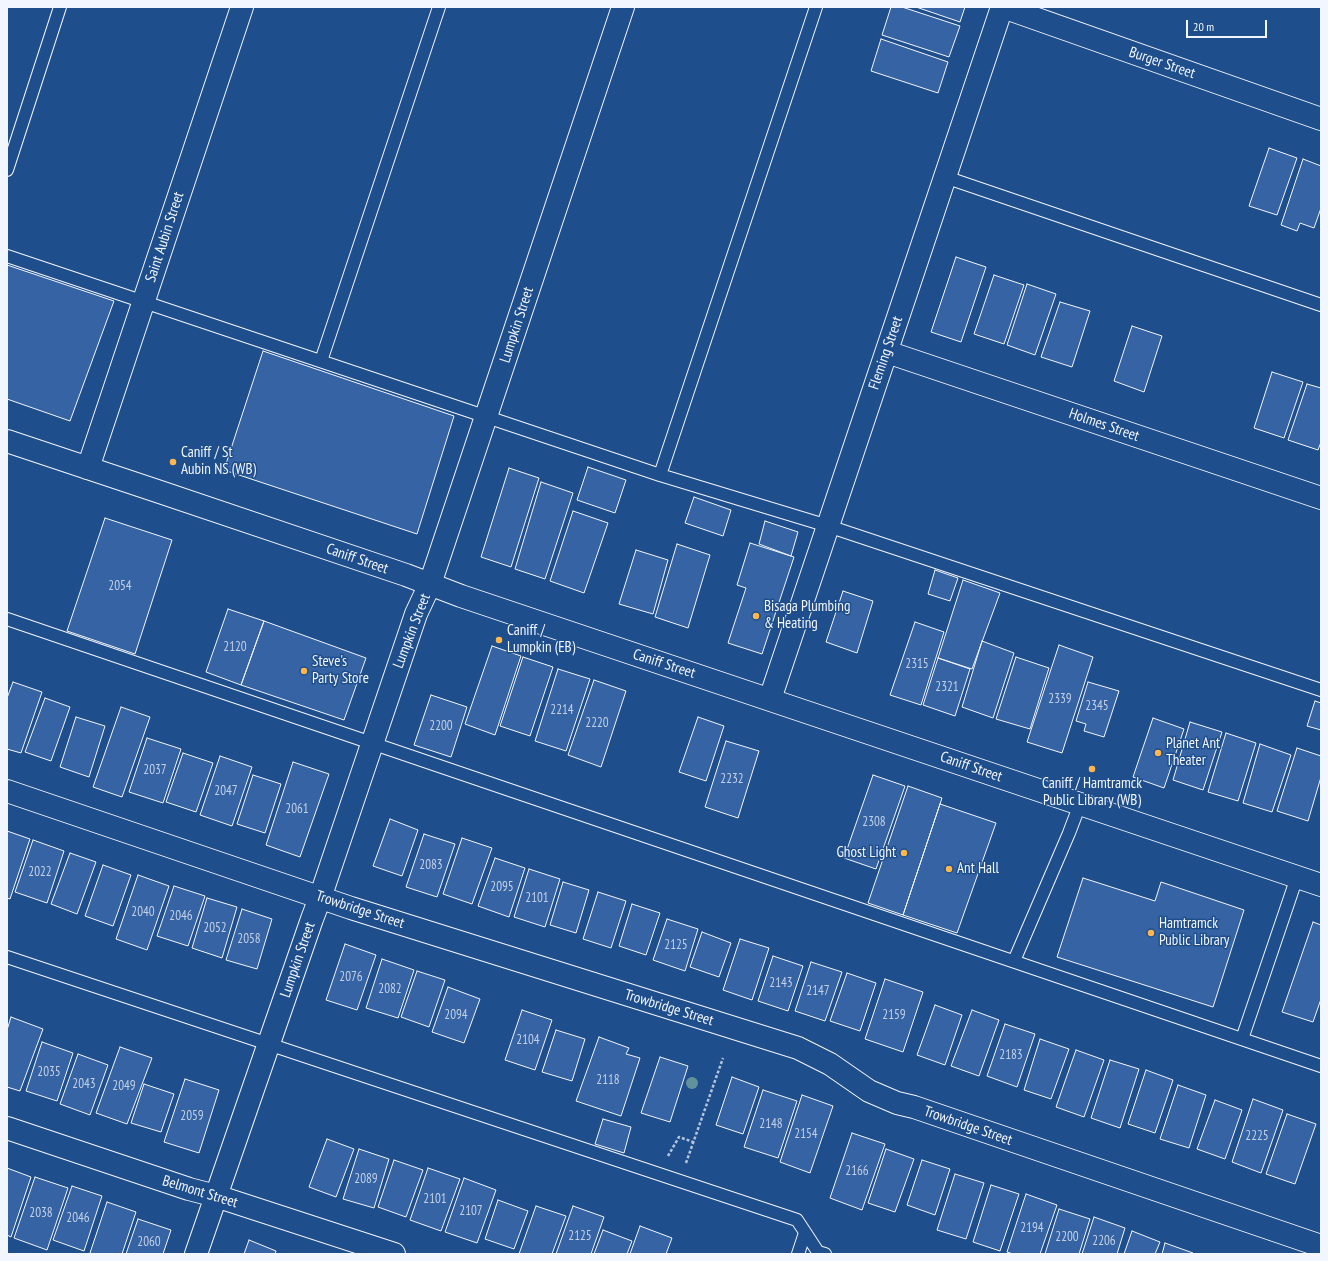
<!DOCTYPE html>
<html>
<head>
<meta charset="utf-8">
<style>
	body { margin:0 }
	#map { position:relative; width:1328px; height:1261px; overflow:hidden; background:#1f4e8c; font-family:"PT Sans Narrow",sans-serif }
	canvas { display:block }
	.frame { position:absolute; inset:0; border:8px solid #f2f6ff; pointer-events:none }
	.scale { position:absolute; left:1186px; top:20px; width:81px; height:18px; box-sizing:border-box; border:2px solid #f2f6ff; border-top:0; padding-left:5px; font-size:12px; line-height:14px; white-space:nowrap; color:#f2f6ff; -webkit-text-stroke:3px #1f4e8c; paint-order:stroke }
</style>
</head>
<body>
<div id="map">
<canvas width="1328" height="1261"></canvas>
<div class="frame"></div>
<div class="scale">20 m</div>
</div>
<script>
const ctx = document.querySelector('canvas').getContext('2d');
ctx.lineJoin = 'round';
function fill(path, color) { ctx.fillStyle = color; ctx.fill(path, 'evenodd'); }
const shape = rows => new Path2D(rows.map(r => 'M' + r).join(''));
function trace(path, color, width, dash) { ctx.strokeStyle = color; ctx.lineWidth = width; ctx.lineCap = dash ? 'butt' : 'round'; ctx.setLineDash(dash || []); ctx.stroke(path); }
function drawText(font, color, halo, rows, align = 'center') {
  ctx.font = font + ' "PT Sans Narrow",sans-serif'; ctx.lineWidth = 3; ctx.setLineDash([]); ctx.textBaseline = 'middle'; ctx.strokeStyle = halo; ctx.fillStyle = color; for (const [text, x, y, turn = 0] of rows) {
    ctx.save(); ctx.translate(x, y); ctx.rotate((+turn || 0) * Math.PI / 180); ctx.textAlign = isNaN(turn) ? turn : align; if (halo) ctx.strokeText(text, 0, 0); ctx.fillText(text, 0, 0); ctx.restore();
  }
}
const building = shape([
	[891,7,902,7,960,26,949,57,882,35,891,7],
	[916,7,965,7,960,22,916,7],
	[881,39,948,62,938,93,871,71,881,39],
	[1269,148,1297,158,1277,215,1249,206,1269,148],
	[1303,159,1321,166,1321,208,1314,228,1300,223,1297,231,1281,225,1303,159],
	[956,257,986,267,961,342,931,332,956,257],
	[7,265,114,301,70,421,7,399,7,265],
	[994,275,1024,285,1004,344,974,334,994,275],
	[1027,284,1056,294,1035,355,1007,345,1027,284],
	[1060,302,1090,311,1072,367,1041,357,1060,302],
	[1132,326,1162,336,1144,392,1114,381,1132,326],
	[263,351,454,416,417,534,224,470,263,351],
	[1272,372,1303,382,1284,438,1254,428,1272,372],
	[1307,384,1321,388,1321,442,1318,450,1288,440,1307,384],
	[588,467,626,480,615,513,577,500,588,467],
	[509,468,539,478,511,567,481,557,509,468],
	[541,482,573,493,545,579,515,569,541,482],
	[694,497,731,510,723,536,685,523,694,497],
	[573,511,608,523,584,593,550,581,573,511],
	[105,518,172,540,135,654,67,631,105,518],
	[765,521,798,532,791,556,759,544,765,521],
	[750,543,794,557,762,654,728,643,746,588,737,585,750,543],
	[677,544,710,555,688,628,655,617,677,544],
	[636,550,668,560,653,614,619,604,636,550],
	[935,570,958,578,950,601,928,594,935,570],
	[963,580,1000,593,972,669,938,658,963,580],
	[843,591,873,601,857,653,826,642,843,591],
	[228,609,264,621,241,685,206,672,228,609],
	[264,621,366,658,344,720,241,685,264,621],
	[915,622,944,632,921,705,890,695,915,622],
	[982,641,1014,653,993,718,962,707,982,641],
	[1059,645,1093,657,1062,753,1027,742,1059,645],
	[492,646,521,656,495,735,465,724,492,646],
	[523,657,553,667,530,736,500,726,523,657],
	[1016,657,1049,668,1030,729,996,719,1016,657],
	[938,658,970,669,955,716,923,705,938,658],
	[558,669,590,679,566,751,535,741,558,669],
	[594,680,626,691,601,767,568,755,594,680],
	[13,682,42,692,21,753,7,749,7,698,13,682],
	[1088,682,1119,691,1104,737,1084,731,1086,724,1076,721,1088,682],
	[431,695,467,707,451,757,414,745,431,695],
	[45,698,70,707,51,761,25,752,45,698],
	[1315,701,1321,703,1321,730,1307,726,1315,701],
	[121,707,150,717,122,797,93,787,121,707],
	[76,717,105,726,89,777,60,767,76,717],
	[698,717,724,726,706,781,679,772,698,717],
	[1153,718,1184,729,1164,788,1133,777,1153,718],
	[1190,722,1222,732,1203,790,1173,780,1190,722],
	[1226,733,1256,743,1238,801,1208,792,1226,733],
	[147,738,181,749,163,803,129,792,147,738],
	[726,741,759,751,738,818,705,807,726,741],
	[1260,744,1291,755,1272,812,1243,803,1260,744],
	[1297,748,1321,756,1321,777,1308,821,1277,811,1297,748],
	[183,753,213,763,196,812,166,802,183,753],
	[220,756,252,767,232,826,200,815,220,756],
	[293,762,329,774,300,857,266,845,293,762],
	[253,775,281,784,265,833,237,824,253,775],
	[873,775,905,786,876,869,844,858,873,775],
	[908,786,942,798,903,915,868,903,908,786],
	[940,804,996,823,957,933,903,915,940,804],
	[390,819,418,830,402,876,373,866,390,819],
	[7,831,30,839,10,899,7,898,7,831],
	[424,834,455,844,437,897,406,887,424,834],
	[462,838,492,848,472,904,443,894,462,838],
	[33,840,64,851,47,903,15,892,33,840],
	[70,853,96,862,77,914,51,904,70,853],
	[495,858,525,868,509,917,478,906,495,858],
	[103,865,131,875,113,926,85,916,103,865],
	[529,869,560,879,545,927,514,917,529,869],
	[138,875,169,886,147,950,116,939,138,875],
	[1083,878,1155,901,1161,882,1244,910,1213,1007,1057,957,1083,878],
	[563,882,589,890,576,933,550,925,563,882],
	[174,886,205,896,188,946,157,936,174,886],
	[598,892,626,901,611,948,583,939,598,892],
	[207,898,237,907,222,958,192,948,207,898],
	[632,904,660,913,646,955,619,946,632,904],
	[242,909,272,919,257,969,226,960,242,909],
	[667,919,698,929,685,971,653,960,667,919],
	[1313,922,1321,925,1321,999,1313,1022,1282,1012,1313,922],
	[702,932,731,943,719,977,690,967,702,932],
	[740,939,769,948,752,1000,723,990,740,939],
	[345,944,376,955,357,1010,326,1000,345,944],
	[773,956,803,966,788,1011,758,1001,773,956],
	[382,959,414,970,398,1018,366,1008,382,959],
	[811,962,842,972,825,1021,795,1011,811,962],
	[417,971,445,980,429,1027,401,1017,417,971],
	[847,973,876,983,860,1031,830,1021,847,973],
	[885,979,923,992,903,1052,865,1039,885,979],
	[448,987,480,999,464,1043,432,1032,448,987],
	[935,1005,962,1015,945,1065,917,1055,935,1005],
	[522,1010,552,1020,535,1070,505,1060,522,1010],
	[972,1010,999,1020,979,1076,951,1066,972,1010],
	[11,1017,43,1029,20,1091,7,1087,7,1030,11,1017],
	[1005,1024,1035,1034,1017,1087,987,1076,1005,1024],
	[556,1030,585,1039,572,1081,542,1072,556,1030],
	[599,1037,629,1048,626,1054,640,1058,621,1116,576,1101,599,1037],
	[1040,1039,1069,1049,1051,1099,1024,1090,1040,1039],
	[42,1042,73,1053,57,1101,26,1091,42,1042],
	[120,1047,152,1058,127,1124,96,1113,120,1047],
	[1076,1050,1104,1060,1084,1117,1056,1107,1076,1050],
	[78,1054,108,1065,90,1115,60,1104,78,1054],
	[660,1057,688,1066,670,1122,641,1113,660,1057],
	[1110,1060,1139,1069,1120,1128,1091,1118,1110,1060],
	[1146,1070,1173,1080,1155,1133,1128,1124,1146,1070],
	[732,1077,759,1087,743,1134,716,1125,732,1077],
	[185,1079,219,1090,199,1153,164,1142,185,1079],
	[144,1084,174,1094,161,1132,131,1123,144,1084],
	[1178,1085,1206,1095,1189,1148,1160,1139,1178,1085],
	[763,1090,797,1101,778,1158,744,1147,763,1090],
	[802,1095,833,1106,810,1173,780,1162,802,1095],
	[1253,1099,1283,1110,1261,1173,1232,1162,1253,1099],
	[1215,1100,1242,1110,1225,1159,1197,1149,1215,1100],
	[1287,1114,1316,1124,1295,1184,1266,1174,1287,1114],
	[603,1119,631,1127,624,1153,595,1144,603,1119],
	[852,1133,885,1144,862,1210,830,1198,852,1133],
	[327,1139,354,1149,336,1197,309,1187,327,1139],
	[359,1149,389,1159,374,1208,343,1199,359,1149],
	[886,1149,914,1159,895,1212,868,1203,886,1149],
	[394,1160,423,1170,406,1217,378,1207,394,1160],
	[922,1160,950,1169,935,1215,907,1205,922,1160],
	[7,1168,31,1177,11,1237,7,1235,7,1168],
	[428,1168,460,1179,441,1231,410,1220,428,1168],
	[955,1174,984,1183,966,1239,937,1230,955,1174],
	[35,1177,68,1188,47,1250,14,1238,35,1177],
	[464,1178,496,1190,477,1243,445,1232,464,1178],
	[991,1185,1019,1194,1000,1251,973,1242,991,1185],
	[72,1186,102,1196,84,1251,53,1240,72,1186],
	[1026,1194,1057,1205,1040,1254,1013,1254,1007,1252,1026,1194],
	[498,1200,528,1211,514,1249,485,1239,498,1200],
	[107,1202,136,1212,122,1254,93,1254,90,1253,107,1202],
	[536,1206,566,1216,552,1254,519,1254,536,1206],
	[573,1206,604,1217,591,1254,556,1254,573,1206],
	[1059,1209,1090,1219,1079,1254,1045,1254,1059,1209],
	[1094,1217,1125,1228,1117,1254,1082,1254,1094,1217],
	[138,1219,171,1230,163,1254,126,1254,138,1219],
	[640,1226,672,1238,666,1254,630,1254,640,1226],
	[603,1230,632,1241,627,1254,594,1254,603,1230],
	[1132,1231,1160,1242,1155,1254,1124,1254,1132,1231],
	[249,1240,276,1251,275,1254,244,1254,249,1240],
	[1165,1243,1193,1253,1192,1254,1162,1254,1165,1243]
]);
const path = shape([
	[668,1156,679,1137,696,1143],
	[686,1163,723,1058]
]);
const service = shape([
	[7,170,60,7],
	[945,177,1321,305],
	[7,256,660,475,828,526,1321,690],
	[321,361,439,7],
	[660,475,816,7],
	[7,619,1321,1066],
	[7,957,797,1220,818,1252,825,1254],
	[1014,961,1069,833,1080,804],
	[1242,1039,1297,877],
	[798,1254,805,1233]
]);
const minor = shape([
	[1003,7,1321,119],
	[887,352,1321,498],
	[88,468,242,7],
	[770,699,1002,7],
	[7,791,351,908,798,1048,830,1064,869,1091,897,1103,914,1107,1321,1246],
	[7,1128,189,1189,216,1196,394,1254],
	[196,1254,312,919,320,898,416,614,430,584,623,7]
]);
const tertiary = shape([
	[7,441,160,492,406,575,461,596,1321,885]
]);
const trees = [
	[692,1083]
];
const markers = [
	[173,462,4,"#ffb74d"],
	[756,616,4,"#ffb74d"],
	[499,640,4,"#ffb74d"],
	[304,671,4,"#ffb74d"],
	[1158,753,4,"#ffb74d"],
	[1092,769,4,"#ffb74d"],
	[904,853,4,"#ffb74d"],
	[949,869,4,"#ffb74d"],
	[1151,933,4,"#ffb74d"]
];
const numberNames = [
	["2054",120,586],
	["2120",235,647],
	["2315",917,664],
	["2321",947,687],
	["2339",1060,699],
	["2345",1097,706],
	["2214",562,710],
	["2220",597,723],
	["2200",441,726],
	["2037",155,770],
	["2232",732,779],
	["2047",226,791],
	["2061",297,809],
	["2308",874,822],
	["2083",431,865],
	["2022",40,872],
	["2095",502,887],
	["2101",537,898],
	["2040",143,912],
	["2046",181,916],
	["2052",215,928],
	["2058",249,939],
	["2125",676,945],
	["2076",351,977],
	["2143",781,983],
	["2082",390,989],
	["2147",818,991],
	["2094",456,1015],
	["2159",894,1015],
	["2104",528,1040],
	["2183",1011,1055],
	["2035",49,1072],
	["2118",608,1080],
	["2043",84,1084],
	["2049",124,1086],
	["2059",192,1116],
	["2148",771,1124],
	["2154",806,1134],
	["2225",1257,1136],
	["2166",857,1171],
	["2089",366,1179],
	["2101",435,1199],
	["2107",471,1211],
	["2038",41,1213],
	["2046",78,1218],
	["2194",1032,1228],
	["2125",580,1236],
	["2200",1067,1237],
	["2206",1104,1241],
	["2060",149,1242]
];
const streetNames = [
	["Burger Street",1162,63,19],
	["Saint Aubin Street",165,237,-72],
	["Lumpkin Street",517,325,-72],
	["Fleming Street",886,353,-71],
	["Holmes Street",1104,425,19],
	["Caniff Street",357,559,19],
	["Lumpkin Street",412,631,-69],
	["Caniff Street",664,664,18],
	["Caniff Street",971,767,19],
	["Trowbridge Street",360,910,18],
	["Lumpkin Street",298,960,-71],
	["Trowbridge Street",669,1008,17],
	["Trowbridge Street",968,1126,19],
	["Belmont Street",200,1192,17]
];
const poiNames = [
	["Caniff / St",181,453],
	["Aubin NS (WB)",181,470],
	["Bisaga Plumbing",764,607],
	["& Heating",764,624],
	["Caniff /",507,631],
	["Lumpkin (EB)",507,648],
	["Steve's",312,662],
	["Party Store",312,679],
	["Planet Ant",1166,744],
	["Theater",1166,761],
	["Caniff / Hamtramck",1092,784,"center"],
	["Public Library (WB)",1092,801,"center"],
	["Ghost Light",896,853,"right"],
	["Ant Hall",957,869],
	["Hamtramck",1159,924],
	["Public Library",1159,941]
];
fill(building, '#3563a3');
trace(building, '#f2f6ff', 1);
trace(service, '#f2f6ff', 14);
trace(minor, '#f2f6ff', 24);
trace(tertiary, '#f2f6ff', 24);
trace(path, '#b3c4dc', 2.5, [3, 2]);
trace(service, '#1f4e8c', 12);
trace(minor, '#1f4e8c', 22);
trace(tertiary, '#1f4e8c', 22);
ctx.fillStyle = '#61919a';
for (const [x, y] of trees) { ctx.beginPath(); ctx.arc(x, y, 6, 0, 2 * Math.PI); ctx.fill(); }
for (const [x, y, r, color] of markers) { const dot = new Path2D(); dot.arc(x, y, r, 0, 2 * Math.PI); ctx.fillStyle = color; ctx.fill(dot); trace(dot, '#1f4e8c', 1.5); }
drawText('13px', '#c3d1e8', null, numberNames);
drawText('15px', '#f2f6ff', '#1f4e8c', streetNames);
drawText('15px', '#f2f6ff', '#1f4e8c', poiNames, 'left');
</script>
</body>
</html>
